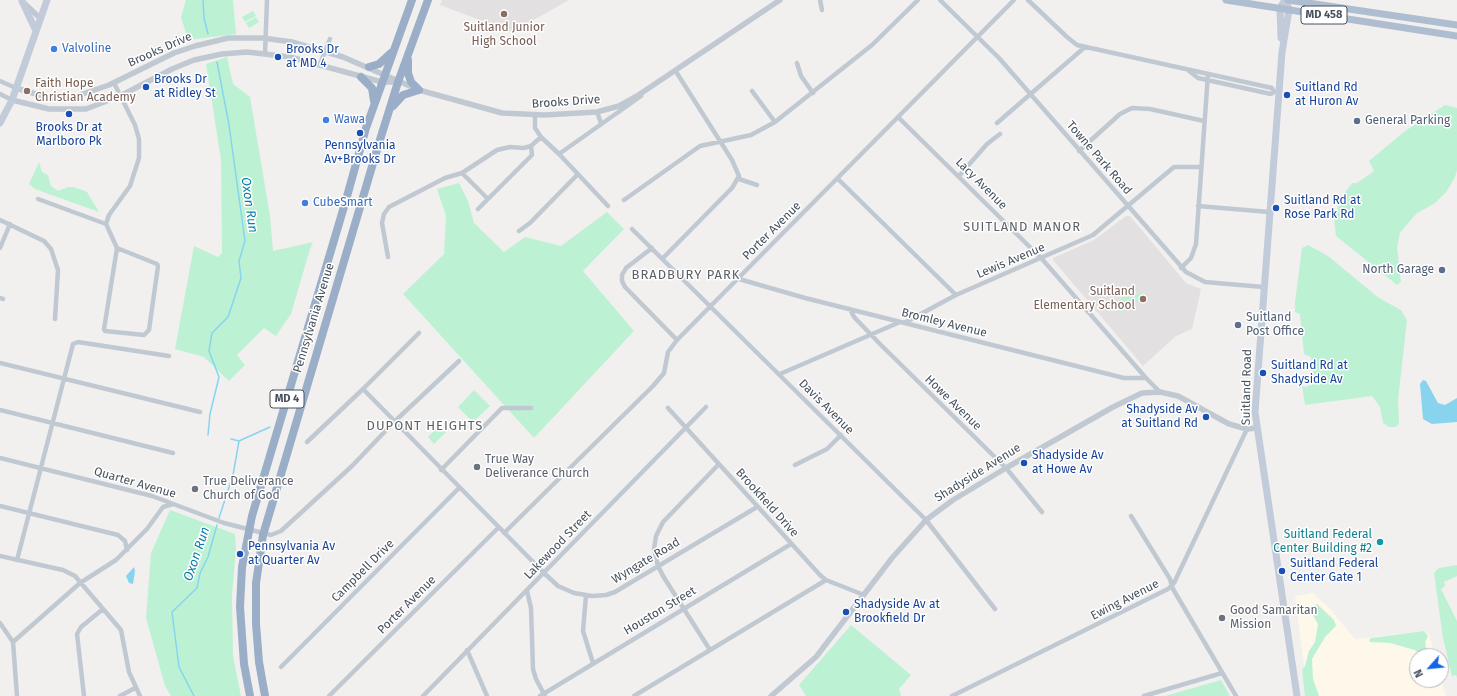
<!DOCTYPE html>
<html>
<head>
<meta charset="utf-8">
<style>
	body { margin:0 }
	#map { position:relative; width:1457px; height:696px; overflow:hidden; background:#f2efef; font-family:"Fira Sans",sans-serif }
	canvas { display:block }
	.north { position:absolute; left:1409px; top:648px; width:40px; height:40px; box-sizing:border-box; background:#fff; border:1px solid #b5babf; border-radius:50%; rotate:243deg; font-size:11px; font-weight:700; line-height:16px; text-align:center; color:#47525e }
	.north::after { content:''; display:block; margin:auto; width:14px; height:18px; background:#1264e9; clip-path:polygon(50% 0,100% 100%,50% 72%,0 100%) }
</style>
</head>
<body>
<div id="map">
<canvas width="1457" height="696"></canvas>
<div class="north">N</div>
</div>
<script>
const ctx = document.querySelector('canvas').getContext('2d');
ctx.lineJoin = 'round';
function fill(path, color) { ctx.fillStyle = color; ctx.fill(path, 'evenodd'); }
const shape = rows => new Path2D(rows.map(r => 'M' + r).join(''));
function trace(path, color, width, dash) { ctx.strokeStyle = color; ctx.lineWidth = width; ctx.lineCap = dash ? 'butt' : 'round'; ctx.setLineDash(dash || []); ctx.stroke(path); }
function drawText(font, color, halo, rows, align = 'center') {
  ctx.font = font + ' "Fira Sans",sans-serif'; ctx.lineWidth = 3; ctx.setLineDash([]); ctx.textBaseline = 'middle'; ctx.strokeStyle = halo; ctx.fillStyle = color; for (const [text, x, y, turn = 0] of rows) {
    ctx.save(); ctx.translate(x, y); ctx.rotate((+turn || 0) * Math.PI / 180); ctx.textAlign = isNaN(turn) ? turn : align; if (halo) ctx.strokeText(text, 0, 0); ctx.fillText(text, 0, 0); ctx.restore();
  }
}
const commercial = shape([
	[1313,593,1315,593,1316,596,1330,609,1355,639,1424,631,1429,634,1435,656,1417,656,1417,680,1441,680,1446,696,1308,696,1295,596]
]);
const education = shape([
	[442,0,569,0,512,32,440,5],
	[1126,216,1130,216,1186,283,1201,289,1192,329,1176,336,1143,366,1053,260,1053,258,1094,240]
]);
const green = shape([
	[186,0,233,0,236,34,188,40,181,17],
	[253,11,256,16,245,22,242,17],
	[256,17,259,22,249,28,246,23],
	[227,57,233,84,250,97,270,216,273,251,313,242,310,249,291,314,276,336,264,328,237,355,245,365,229,381,204,357,175,349,194,246,218,257,222,253,221,160,206,64],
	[1445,105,1457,108,1457,170,1455,177,1447,191,1435,203,1416,214,1400,233,1397,247,1401,282,1397,285,1336,236,1334,219,1341,198,1352,183,1357,183,1374,171,1369,161,1405,131],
	[39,162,42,172,48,175,51,186,58,191,68,187,74,187,87,192,99,212,35,189,29,184],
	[459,183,468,201,474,223,504,252,525,237,561,246,607,212,624,229,583,271,634,331,534,438,403,294,444,254,446,216,437,189],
	[1308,245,1328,256,1379,298,1401,310,1407,320,1398,400,1399,424,1395,427,1389,427,1383,423,1380,407,1372,396,1305,405,1302,386,1306,387,1314,383,1311,357,1304,354,1300,314,1295,312,1295,302,1302,248],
	[1142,292,1144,298,1131,304,1121,313,1114,306,1125,296,1132,297],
	[474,390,490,406,473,422,458,407],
	[439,425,446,432,434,444,428,437],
	[170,510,235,534,236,548,232,595,233,656,241,696,171,696,165,686,146,618,151,553],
	[1457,565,1457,576,1444,582,1445,586,1441,589,1457,621,1457,678,1456,675,1452,676,1443,638,1434,573,1439,568],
	[1317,604,1334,620,1336,626,1325,637,1312,659,1313,679,1319,696,1305,696,1302,670,1305,666,1309,651,1315,642,1318,624,1310,610],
	[851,625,911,675,899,689,901,696,806,696,799,685],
	[1424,631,1428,636,1425,642,1427,656,1422,656,1415,650,1390,643,1370,642,1369,640,1371,638],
	[1221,680,1230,696,1165,696]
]);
const water = shape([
	[1423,380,1426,381,1438,403,1445,405,1457,398,1457,422,1432,424,1423,419,1420,384],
	[134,567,135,571,133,584,129,583,126,576]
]);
const stream = shape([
	[203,0,204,18,208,34],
	[208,435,210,414,219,377,209,351,212,333,228,317,241,278,239,261,245,241,229,125,217,62],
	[231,439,239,441],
	[219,518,233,475,239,441,270,427],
	[194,696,179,667,172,612,197,588,200,573,208,557,217,525]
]);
const minor = shape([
	[820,0,822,10],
	[940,0,999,58,1186,272,1205,282,1263,287],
	[1028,0,1067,37,1077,45,1272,88,1274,92],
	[265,53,267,0],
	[797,63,801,76,813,93],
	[320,64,330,39],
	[1188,70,1198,78,1271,94,1274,92],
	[0,81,16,88],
	[752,91,775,122],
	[0,94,12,100],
	[597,112,601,123],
	[535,115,535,128,541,137,559,154,608,206],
	[898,117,1042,259,1146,378,1160,392],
	[997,123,1085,47],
	[1079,151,1120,114,1132,108,1150,109,1204,121],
	[559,154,641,96],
	[462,173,487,198],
	[959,176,987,144,1000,134],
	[739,179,757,185],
	[838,179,956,295],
	[38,199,106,224,117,248],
	[624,200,700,146,751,135,775,122,872,45,918,0],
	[1198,206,1269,212],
	[478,209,532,155,531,146,541,137],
	[0,220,44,241,51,249,58,270,55,319],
	[106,224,109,215,130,186,139,158,139,139,135,125,114,83],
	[632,229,926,520,995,609],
	[519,231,530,223,578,174],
	[0,248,10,224],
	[117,248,157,264,158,266,149,330,144,335,105,331,104,329,117,248],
	[652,248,626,268,622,275,622,281,625,287,677,340],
	[388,257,382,223,384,214,389,207,445,178,462,173,497,150,510,147,524,148,531,146],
	[662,259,732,188,739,176,732,160,675,70],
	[1181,268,1191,258,1196,244,1208,74],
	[739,279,805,298,1124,378,1146,378],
	[0,298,3,299],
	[850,309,854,317,881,345,1006,468,1042,512],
	[904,323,956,295,1093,235,1174,167,1201,167],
	[0,363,200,412],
	[780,374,900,322],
	[363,389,544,573,558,586,574,593,592,596,606,595,615,592,757,507],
	[668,408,820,575,826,580,864,595],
	[0,410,173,453],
	[307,442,363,389,419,333],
	[0,458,152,496,224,523,271,535,281,531,352,466,394,422,459,361],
	[795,465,827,449,841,435],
	[441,470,502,408,531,408],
	[0,506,118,535,125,541,127,550],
	[1131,516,1170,579,1173,589,1236,696],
	[504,533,653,386,664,373,668,352,677,340,1014,0],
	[0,556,63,570,75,576,121,630,129,672,140,696],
	[17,560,73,344,78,342,169,356],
	[527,591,531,608,533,669,536,679,545,696],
	[586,595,583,631,593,663],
	[0,623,13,642,17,696],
	[13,642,80,583,116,560,147,529,163,507,173,504],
	[467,650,487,696],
	[710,650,663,576,658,566,654,549,656,536,663,522,719,464],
	[281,667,459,488],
	[84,696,77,634,81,627,103,609],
	[120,696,135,688],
	[329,696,498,528],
	[423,696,706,407],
	[540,696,791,544],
	[634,696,826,580],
	[952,696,1168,589,1174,583,1247,429],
	[1144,696,1222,673]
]);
const tertiary = shape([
	[24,3,41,19],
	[16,88,46,97,55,99,74,97,109,85,174,53,195,46,228,38,263,38,292,42,343,57,419,90,502,113,544,115,597,112,619,106,637,96,780,0],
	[12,100,49,109,86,109,120,96,172,69,194,60,222,54,247,52,290,57,382,82,398,82],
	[771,696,816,657,892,558,926,520,953,500,1006,468,1113,407,1142,393,1160,392,1178,396,1229,424,1247,429,1257,428]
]);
const secondary = shape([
	[1285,0,1289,9,1288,16,1282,52,1255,412,1297,696],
	[22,1,36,31],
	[1281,38,1280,8,1283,3],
	[0,123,12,100,47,0]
]);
const primary = shape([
	[1226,0,1457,36],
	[1288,0,1457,25]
]);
const trunk = shape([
	[408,60,408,73,411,82,419,90],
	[369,67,379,64,391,53],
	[361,77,372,88,374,101],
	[393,106,403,95,419,90],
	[250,696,244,664,240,607,242,567,252,516,346,200,366,128,412,0],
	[265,696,259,662,256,624,256,583,263,535,379,143,398,82,428,0]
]);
const markers = [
	[504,14,4,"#8d6e63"],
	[54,49,4,"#3f7fe0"],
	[278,57,4,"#1a4fb4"],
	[146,87,4,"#1a4fb4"],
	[27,91,4,"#8d6e63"],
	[1287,95,4,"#1a4fb4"],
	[69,114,4,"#1a4fb4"],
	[326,120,4,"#3f7fe0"],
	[1357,121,4,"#5c6f8a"],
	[360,133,4,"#1a4fb4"],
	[305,203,4,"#3f7fe0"],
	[1276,208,4,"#1a4fb4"],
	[1442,270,4,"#5c6f8a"],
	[1143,299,4,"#8d6e63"],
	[1238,325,4,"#5c6f8a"],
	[1263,373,4,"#1a4fb4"],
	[1206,417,4,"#1a4fb4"],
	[1024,463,4,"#1a4fb4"],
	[477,467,4,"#6b7280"],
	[195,489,4,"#6b7280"],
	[1380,542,4,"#0f9aa8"],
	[240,554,4,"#1a4fb4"],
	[1282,571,4,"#1a4fb4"],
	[846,612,4,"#1a4fb4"],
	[1222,618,4,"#6b7280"]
];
const shields = [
	[1324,15,46],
	[287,399,34]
];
const shieldNames = [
	["MD 458",1324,15],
	["MD 4",287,399]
];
const educationNames = [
	["Suitland Junior",504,28],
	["High School",504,42],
	["Faith Hope",35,84,"left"],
	["Christian Academy",35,98,"left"],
	["Suitland",1135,292,"right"],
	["Elementary School",1135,306,"right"]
];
const shopNames = [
	["Valvoline",62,49],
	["Wawa",334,120],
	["CubeSmart",313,203]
];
const streetNames = [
	["Brooks Drive",160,50,-24],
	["Brooks Drive",566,102,-4],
	["Towne Park Road",1099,158,49],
	["Lacy Avenue",981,184,45],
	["Porter Avenue",772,231,-45],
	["Lewis Avenue",1011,261,-23],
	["Pennsylvania Avenue",314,318,-73],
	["Bromley Avenue",944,323,14],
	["Suitland Road",1247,387,-89],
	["Howe Avenue",953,403,44],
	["Davis Avenue",826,407,45],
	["Shadyside Avenue",978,473,-32],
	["Quarter Avenue",135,483,16],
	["Brookfield Drive",767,503,48],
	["Lakewood Street",558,545,-46],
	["Wyngate Road",646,561,-31],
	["Campbell Drive",363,571,-45],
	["Ewing Avenue",1125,600,-27],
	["Porter Avenue",407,605,-45],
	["Houston Street",660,611,-31]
];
const transitNames = [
	["Brooks Dr",286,50],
	["at MD 4",286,64],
	["Brooks Dr",154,80],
	["at Ridley St",154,94],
	["Suitland Rd",1295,88],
	["at Huron Av",1295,102],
	["Brooks Dr at",69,128,"center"],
	["Marlboro Pk",69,142,"center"],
	["Pennsylvania",360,146,"center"],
	["Av+Brooks Dr",360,160,"center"],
	["Suitland Rd at",1284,201],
	["Rose Park Rd",1284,215],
	["Suitland Rd at",1271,366],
	["Shadyside Av",1271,380],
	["Shadyside Av",1198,410,"right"],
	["at Suitland Rd",1198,424,"right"],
	["Shadyside Av",1032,456],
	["at Howe Av",1032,470],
	["Pennsylvania Av",248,547],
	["at Quarter Av",248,561],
	["Suitland Federal",1290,564],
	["Center Gate 1",1290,578],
	["Shadyside Av at",854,605],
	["Brookfield Dr",854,619]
];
const serviceNames = [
	["General Parking",1365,121],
	["North Garage",1434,270,"right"],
	["Suitland",1246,318],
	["Post Office",1246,332]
];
const worshipNames = [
	["True Way",485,460],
	["Deliverance Church",485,474],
	["True Deliverance",203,482],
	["Church of God",203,496],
	["Good Samaritan",1230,611],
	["Mission",1230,625]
];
const cultureNames = [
	["Suitland Federal",1372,535],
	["Center Building #2",1372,549]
];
const waterNames = [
	["Oxon Run",249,205,82],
	["Oxon Run",197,554,-71]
];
const neighbourhoodNames = [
	["SUITLAND MANOR",1022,227],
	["BRADBURY PARK",686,275],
	["DUPONT HEIGHTS",425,426]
];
fill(commercial, '#fdf8e9');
fill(education, '#e3e0e1');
fill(green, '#bdf1d4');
fill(water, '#88d4ef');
trace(stream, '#88d4ef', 1.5);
trace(minor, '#c0c9d2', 4.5);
trace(tertiary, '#c0c9d2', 5.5);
trace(secondary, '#c1cbd9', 7);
trace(primary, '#aebdcf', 7);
trace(trunk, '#9aaec8', 8);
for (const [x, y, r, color] of markers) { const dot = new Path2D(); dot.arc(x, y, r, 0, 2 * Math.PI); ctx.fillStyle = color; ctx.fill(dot); trace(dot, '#fff', 1.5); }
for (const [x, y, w] of shields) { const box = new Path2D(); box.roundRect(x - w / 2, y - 9, w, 18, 3); ctx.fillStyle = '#fff'; ctx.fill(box); trace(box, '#47525e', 1); }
drawText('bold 11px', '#47525e', null, shieldNames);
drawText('12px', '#785e54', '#fff', educationNames);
drawText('12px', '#366cbe', '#fff', shopNames, 'left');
drawText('12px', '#47525e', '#fff', streetNames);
drawText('12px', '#164399', '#fff', transitNames, 'left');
drawText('12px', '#4e5e75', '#fff', serviceNames, 'left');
drawText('12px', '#5b616d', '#fff', worshipNames, 'left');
drawText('12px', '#0d838f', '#fff', cultureNames, 'right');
drawText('italic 13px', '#087ea8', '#fff', waterNames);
ctx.letterSpacing = '1px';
drawText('13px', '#5c5f65', '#fff', neighbourhoodNames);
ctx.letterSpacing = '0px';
</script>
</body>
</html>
